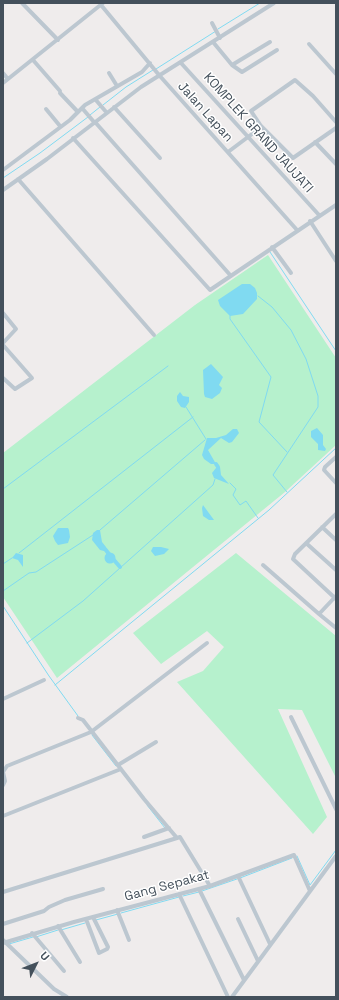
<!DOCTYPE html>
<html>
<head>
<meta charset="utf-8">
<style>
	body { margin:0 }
	#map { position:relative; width:339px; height:1000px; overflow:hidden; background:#efecec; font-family:"Space Grotesk",sans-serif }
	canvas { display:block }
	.frame { position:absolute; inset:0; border:4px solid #44505b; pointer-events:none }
	.north { position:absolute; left:16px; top:944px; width:40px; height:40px; -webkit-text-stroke:3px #fff; paint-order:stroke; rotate:48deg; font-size:11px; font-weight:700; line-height:16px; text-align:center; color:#44505b }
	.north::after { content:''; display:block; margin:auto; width:14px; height:18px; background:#44505b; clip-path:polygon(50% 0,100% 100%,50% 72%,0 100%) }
</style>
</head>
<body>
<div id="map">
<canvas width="339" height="1000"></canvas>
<div class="frame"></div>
<div class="north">U</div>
</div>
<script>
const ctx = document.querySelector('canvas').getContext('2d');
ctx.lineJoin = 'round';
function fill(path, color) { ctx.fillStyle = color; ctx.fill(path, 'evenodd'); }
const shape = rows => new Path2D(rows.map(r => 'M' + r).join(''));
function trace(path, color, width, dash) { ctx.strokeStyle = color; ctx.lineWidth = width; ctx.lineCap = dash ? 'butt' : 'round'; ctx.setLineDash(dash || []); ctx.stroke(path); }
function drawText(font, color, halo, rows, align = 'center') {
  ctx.font = font + ' "Space Grotesk",sans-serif'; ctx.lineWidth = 3; ctx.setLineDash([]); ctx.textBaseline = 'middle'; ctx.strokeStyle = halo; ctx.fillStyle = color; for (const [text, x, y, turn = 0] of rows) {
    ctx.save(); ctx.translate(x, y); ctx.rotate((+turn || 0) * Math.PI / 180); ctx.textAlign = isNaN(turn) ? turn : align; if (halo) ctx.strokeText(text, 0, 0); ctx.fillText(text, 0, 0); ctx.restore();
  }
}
const green = shape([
	[268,255,336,358,336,445,285,492,57,678,3,597,3,453,195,305],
	[236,553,336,636,336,778,302,710,278,709,327,817,313,834,177,682,203,671,224,647,207,631,161,664,133,633]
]);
const water = shape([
	[242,284,250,284,255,288,257,293,257,299,243,314,230,316,220,306,218,300],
	[211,364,223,377,219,385,222,388,220,393,212,399,205,397,204,394,203,370],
	[180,392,183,396,189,397,189,402,185,408,181,407,177,401,177,396],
	[317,428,323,435,323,445,326,449,325,451,318,450,318,444,311,437,311,431],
	[233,429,237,429,239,433,232,442,229,443,221,438,208,450,216,464,211,464,204,459,202,455,207,438,216,438,226,435],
	[220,467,221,475,229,484,214,478,212,473,216,468],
	[203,505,214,520,209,520,203,516,202,508],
	[58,528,68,528,69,530,70,537,68,543,58,545,55,541,53,536],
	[97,530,100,530,102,542,106,547,104,551,100,550,92,540,93,533],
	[153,547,161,547,169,549,164,554,155,556,151,551],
	'104.5 558a5.5 5.5 0 1 1 11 0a5.5 5.5 0 1 1-11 0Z',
	[16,553,23,555,23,567,18,560,12,558]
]);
const stream = shape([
	[218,29,260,3],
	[156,69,216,31],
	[103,105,126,87,153,70],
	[90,115,100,107],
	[3,178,40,153,88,117],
	[270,252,336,351],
	[258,296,272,307,291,330,306,359,318,396,318,407,273,475,287,492],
	[230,316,230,319,271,377,259,422,287,452],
	[186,407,206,439],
	[230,483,236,489,233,495,240,505,246,501,258,518],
	[3,489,168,366],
	[100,530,205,440],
	[19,553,193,417],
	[3,564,12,558],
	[3,591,29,573,36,572,93,535],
	[3,606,49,676,78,716],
	[27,643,83,601,213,485,215,479],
	[55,685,269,510,336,448],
	[92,735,116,766],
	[147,805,165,828],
	[297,856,310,885,336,850],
	[240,878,292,858],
	[202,891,237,879],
	[183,896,199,892],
	[121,913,179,897],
	[96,920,118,914],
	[61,930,85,923],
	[36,937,58,930],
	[9,944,33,937]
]);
const canal = shape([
	[216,464,218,467],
	[105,549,109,554],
	[114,560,120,567]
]);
const minor = shape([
	[22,3,58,40],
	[101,5,159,75,297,230],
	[212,23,220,38],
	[213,42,232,65,242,72,277,50],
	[309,44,336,74],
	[33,60,60,91],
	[181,63,319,215],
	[232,65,270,42],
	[3,73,8,79],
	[109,73,117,86],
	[3,83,103,3],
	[60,93,78,112],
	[95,99,107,113],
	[114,107,160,158],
	[82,108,94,122],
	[46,109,60,126],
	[95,122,231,276],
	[336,122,313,96,295,80,251,111,261,126,293,158,336,128],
	[73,138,210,290,336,205],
	[315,142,336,164],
	[228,152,256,131],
	[3,170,70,120,85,105,142,72,150,63],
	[18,179,154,335],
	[3,190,47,159,141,87,274,3],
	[310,221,336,261],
	[272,247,291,273],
	[3,313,16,329,3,343],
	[3,345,32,378,15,389,3,378],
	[336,457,325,467,324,470,336,483],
	[336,514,295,554,293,559,336,599],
	[322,527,336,540],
	[306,543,336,570],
	[263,565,319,614],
	[336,596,319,614,336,628],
	[3,699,44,680],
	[291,717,336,809],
	[118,765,156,742],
	[3,785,5,781,3,772,7,766,91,732,207,643],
	[3,816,121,769],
	[144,837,169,828],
	[177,838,180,837,210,886],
	[238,876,270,944],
	[199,889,244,980],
	[3,892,177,838,144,799,83,720,78,718],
	[179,894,228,997],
	[117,910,129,940],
	[86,919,99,953,107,949,108,947,93,917],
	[238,919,258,961],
	[3,924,44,911,49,907,65,900,103,889],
	[58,926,80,962],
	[32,933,64,971],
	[3,940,54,989,67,997],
	[3,943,74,922,210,886,294,855,310,891],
	[232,997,336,856]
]);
const streetNames = [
	["Jalan Lapan",205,112,48],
	["KOMPLEK GRAND JAUJATI",258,133,48],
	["Gang Sepakat",167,886,-15]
];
fill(green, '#b6f1cd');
fill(water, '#80daf1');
trace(stream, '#80daf1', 1);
trace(canal, '#80daf1', 4);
trace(minor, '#bcc7d0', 4);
drawText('13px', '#44505b', '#fff', streetNames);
</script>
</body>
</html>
